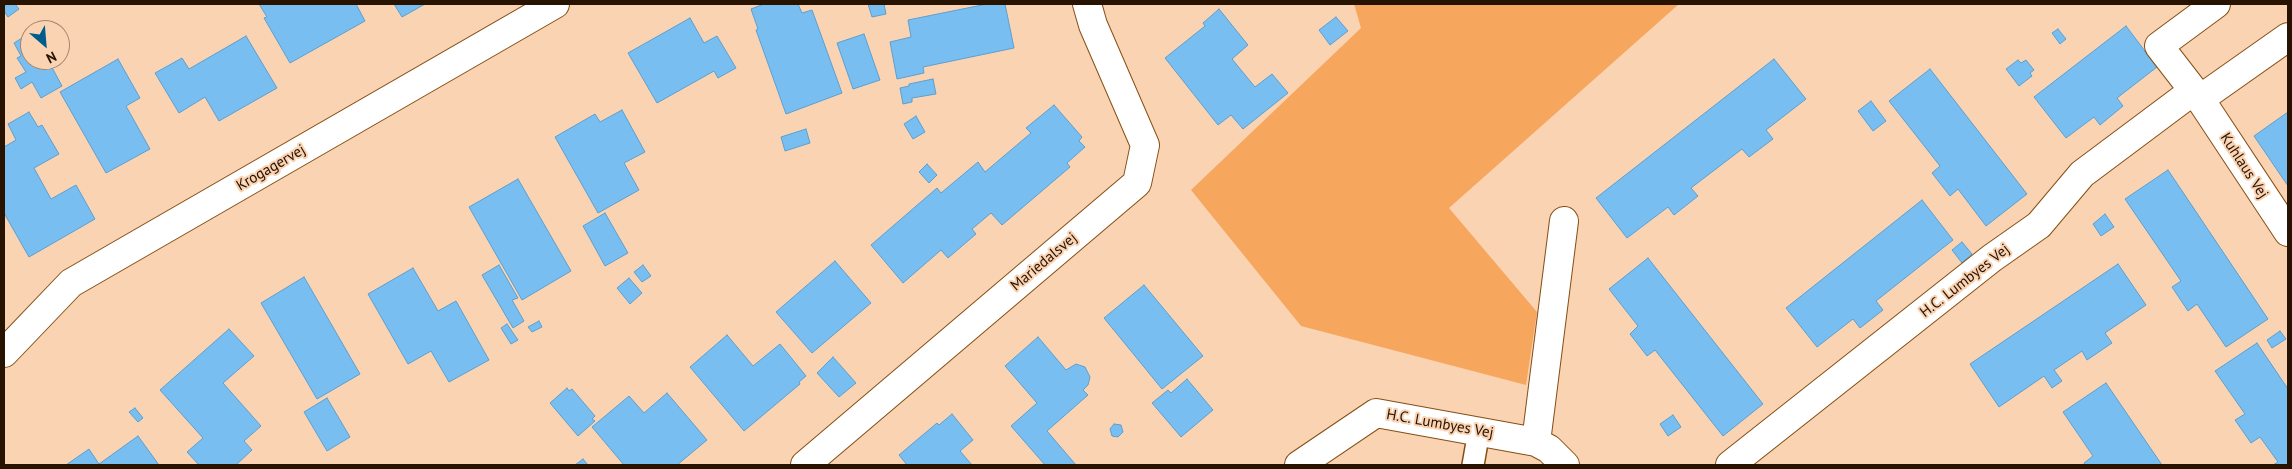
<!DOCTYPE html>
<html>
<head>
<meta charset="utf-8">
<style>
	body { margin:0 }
	#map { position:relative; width:2292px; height:469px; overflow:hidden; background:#fad3b3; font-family:"PT Sans",sans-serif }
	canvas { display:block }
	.frame { position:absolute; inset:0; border:5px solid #281200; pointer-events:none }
	.north { position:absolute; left:20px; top:20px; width:50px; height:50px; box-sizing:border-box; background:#fad3b3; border:1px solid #a6866b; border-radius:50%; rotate:153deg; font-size:14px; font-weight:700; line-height:20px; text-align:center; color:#281200 }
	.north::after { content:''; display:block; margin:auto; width:18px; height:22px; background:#005c8d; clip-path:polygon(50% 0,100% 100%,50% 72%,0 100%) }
</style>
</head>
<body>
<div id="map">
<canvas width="2292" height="469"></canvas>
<div class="frame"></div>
<div class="north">N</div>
</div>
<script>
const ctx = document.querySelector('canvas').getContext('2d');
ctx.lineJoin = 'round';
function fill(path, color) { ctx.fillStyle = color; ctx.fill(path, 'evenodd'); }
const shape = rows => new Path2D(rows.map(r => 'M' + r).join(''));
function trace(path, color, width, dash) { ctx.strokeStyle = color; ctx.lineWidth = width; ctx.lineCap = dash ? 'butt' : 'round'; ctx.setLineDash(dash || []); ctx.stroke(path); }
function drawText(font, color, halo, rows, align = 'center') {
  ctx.font = font + ' "PT Sans",sans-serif'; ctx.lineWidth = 4; ctx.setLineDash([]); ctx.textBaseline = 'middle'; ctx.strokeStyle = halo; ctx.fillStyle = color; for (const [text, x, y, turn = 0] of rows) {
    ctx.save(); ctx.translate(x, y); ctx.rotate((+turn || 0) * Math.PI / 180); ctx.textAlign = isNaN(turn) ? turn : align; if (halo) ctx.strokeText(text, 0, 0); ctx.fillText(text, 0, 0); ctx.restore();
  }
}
const green = shape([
	[1354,4,1679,4,1449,208,1537,312,1526,385,1301,326,1191,190,1361,28]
]);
const building = shape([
	[5,4,15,4,19,9,8,17,4,11,5,4],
	[259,4,356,4,365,21,290,63,264,18,267,17,259,4],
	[394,4,425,4,402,17,394,4],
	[764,4,798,4,802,13,812,10,842,93,786,114,756,30,758,29,751,9,764,4],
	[868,4,884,4,886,14,872,17,868,4],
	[987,4,1005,4,1014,48,923,67,924,73,897,79,890,42,911,37,908,20,987,4],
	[1219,9,1248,45,1232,59,1255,87,1272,74,1288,93,1243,129,1231,115,1218,125,1165,58,1205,26,1203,23,1219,9],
	[1336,17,1348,31,1330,45,1319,30,1336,17],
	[690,18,704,43,717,36,736,68,718,78,714,71,657,103,628,53,690,18],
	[2126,26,2157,67,2117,98,2123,106,2100,125,2094,117,2066,138,2034,97,2126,26],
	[2058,29,2066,39,2060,44,2052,33,2058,29],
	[30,33,30,60,48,60,62,86,41,98,32,82,21,89,15,78,26,72,17,58,21,56,14,43,30,33],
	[864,34,880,80,853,89,837,43,864,34],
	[246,36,277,88,219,121,205,97,179,113,155,73,182,58,189,69,246,36],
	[118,59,140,98,126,106,150,149,106,173,60,92,118,59],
	[1774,59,1806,99,1766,130,1773,139,1749,157,1742,149,1691,188,1698,196,1674,215,1668,207,1627,238,1596,198,1774,59],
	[2018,60,2021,63,2026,60,2034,70,2030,73,2032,76,2019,86,2006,69,2018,60],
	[1930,69,2027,194,1986,226,1958,189,1950,196,1932,173,1940,166,1889,101,1930,69],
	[933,79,936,94,912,98,912,102,903,104,900,88,909,86,909,84,933,79],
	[1871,101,1886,121,1873,131,1858,111,1871,101],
	[1054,105,1082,137,1079,141,1085,147,1067,163,1070,167,1002,225,991,213,972,229,976,234,948,258,941,250,903,283,871,245,937,188,941,193,978,162,985,172,1031,133,1026,128,1054,105],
	[622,110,645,152,624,163,639,190,598,213,555,137,595,114,600,122,622,110],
	[29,112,38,127,42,125,59,154,34,168,51,199,76,185,95,219,29,257,4,213,4,147,16,140,8,124,29,112],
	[2288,112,2288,186,2254,136,2288,112],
	[916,116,925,132,913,139,904,124,916,116],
	[806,129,810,143,785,151,781,137,806,129],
	[927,164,937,175,929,183,919,172,927,164],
	[2168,170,2268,319,2226,347,2197,304,2188,311,2172,287,2181,281,2125,199,2168,170],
	[518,179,571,271,522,300,469,207,518,179],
	[1922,200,1953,240,1876,301,1883,310,1860,328,1853,319,1817,347,1786,308,1922,200],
	[605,213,628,253,605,266,583,226,605,213],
	[2105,214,2114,227,2101,236,2093,224,2105,214],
	[1962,242,1972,254,1962,263,1952,250,1962,242],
	[1648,258,1763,404,1723,436,1655,350,1647,356,1630,334,1638,326,1609,289,1648,258],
	[835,261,871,303,812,353,776,312,835,261],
	[2118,264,2146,305,2105,333,2112,343,2087,360,2082,351,2054,370,2062,381,2052,388,2044,376,1999,407,1970,364,2118,264],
	[499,265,518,298,512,300,524,321,513,328,482,275,499,265],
	[643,265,651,276,642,282,634,272,643,265],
	[413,268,438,311,456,301,489,360,449,382,431,351,408,364,368,294,413,268],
	[304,277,360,374,317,399,261,303,304,277],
	[629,278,642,293,630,304,617,288,629,278],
	[1144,285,1203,356,1162,389,1104,318,1144,285],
	[539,321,542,327,532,332,528,327,539,321],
	[507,324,518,340,511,344,501,328,507,324],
	[229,329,254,356,223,383,261,426,244,441,252,450,236,465,199,465,187,452,203,438,160,390,229,329],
	[2280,331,2286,339,2272,348,2267,340,2280,331],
	[727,335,753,366,780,344,806,376,799,382,800,384,744,431,690,367,727,335],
	[1038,337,1066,370,1076,364,1085,367,1090,377,1088,385,1083,390,1088,395,1047,431,1076,465,1045,465,1011,426,1037,403,1005,366,1038,337],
	[2257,343,2288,389,2288,465,2273,465,2278,462,2260,437,2251,443,2235,420,2245,414,2215,371,2257,343],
	[833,357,856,383,839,397,817,373,833,357],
	[1187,379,1213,410,1181,437,1152,403,1168,390,1171,393,1187,379],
	[2106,383,2162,465,2085,465,2084,463,2093,456,2063,412,2106,383],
	[567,388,569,391,572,389,595,416,592,419,595,421,578,436,550,403,567,388],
	[667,393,707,440,677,465,624,465,592,427,629,396,644,413,667,393],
	[327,398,350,437,327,451,304,412,327,398],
	[135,408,143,418,138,422,129,412,135,408],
	[952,414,973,440,960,451,972,465,907,465,899,455,937,423,939,425,952,414],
	[1673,415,1681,427,1668,436,1660,424,1673,415],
	[1114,424,1121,425,1123,432,1118,437,1112,436,1110,429,1114,424],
	[138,436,159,465,66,465,89,449,99,464,138,436],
	[583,459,588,465,575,465,583,459]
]);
const service = shape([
	[1473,465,1479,431]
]);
const minor = shape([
	[2216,4,2159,46,2200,99,2288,232],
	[2200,99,2288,37],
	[4,353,71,283,555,4],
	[1536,442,1564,221],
	[805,465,1137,183,1145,145,1093,25,1087,4],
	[1299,465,1376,413,1536,442,1549,449,1565,465],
	[1730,465,1992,258,2039,225,2082,174,2193,91]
]);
const streetNames = [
	["Kuhlaus Vej",2244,166,57],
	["Krogagervej",271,168,-30],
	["Mariedalsvej",1044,262,-40],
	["H.C. Lumbyes Vej",1965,281,-38],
	["H.C. Lumbyes Vej",1440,424,10]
];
fill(green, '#f6a75d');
fill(building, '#79bef0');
trace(building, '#5b9fd0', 1);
trace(service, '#854f14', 24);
trace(minor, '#854f14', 30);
trace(service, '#fff', 21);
trace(minor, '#fff', 28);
drawText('15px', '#281200', '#fad3b3', streetNames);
</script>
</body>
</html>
